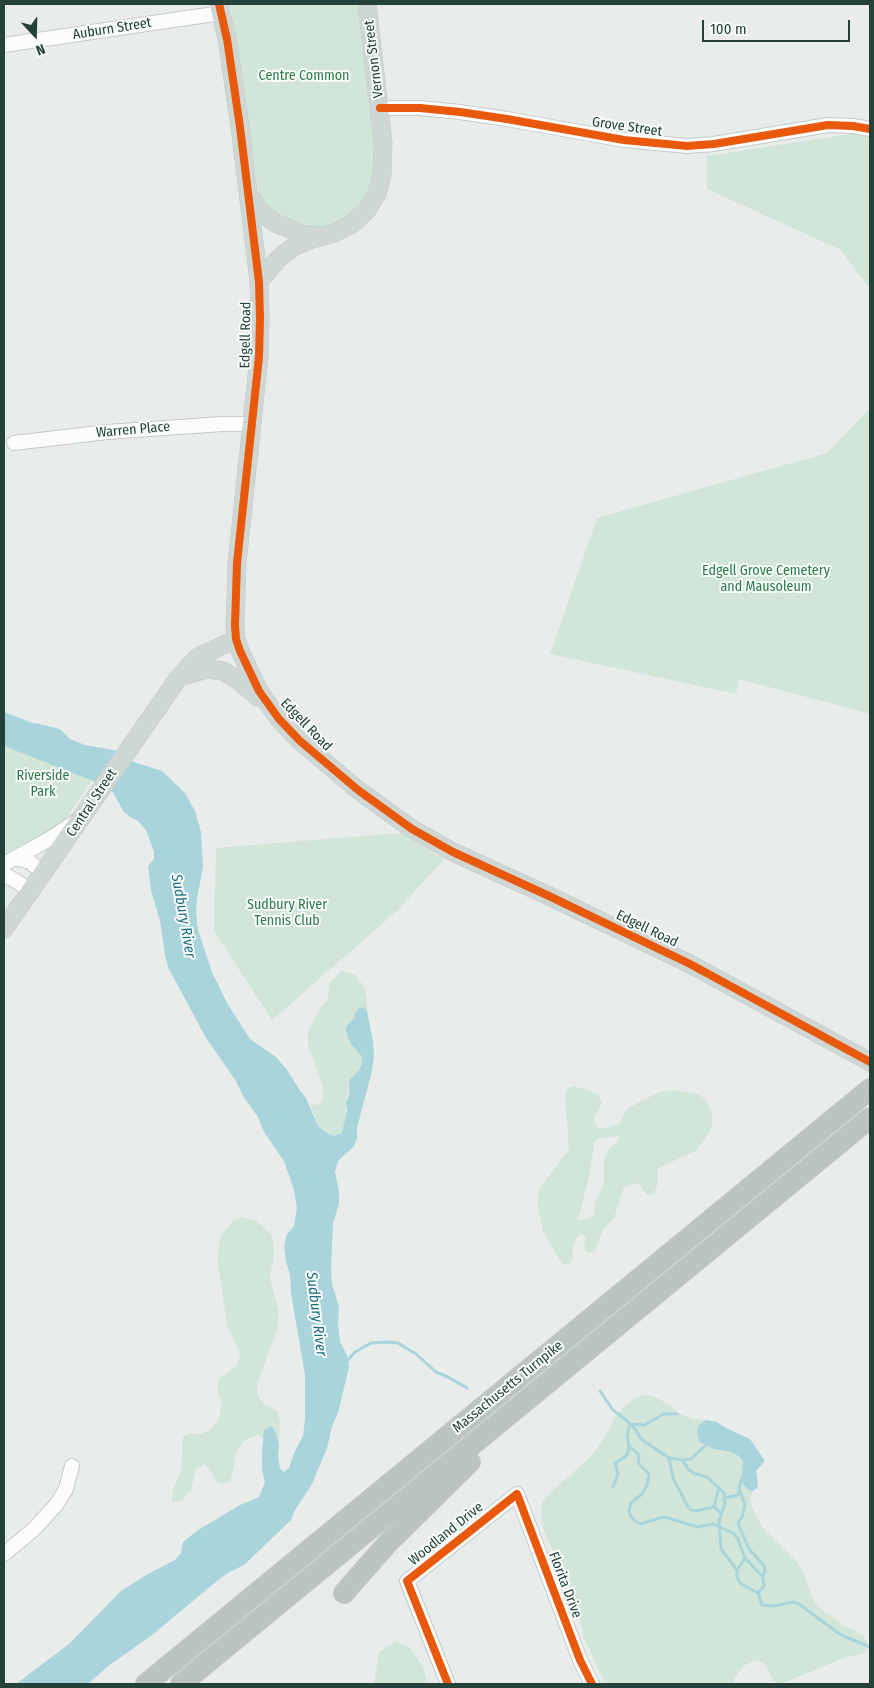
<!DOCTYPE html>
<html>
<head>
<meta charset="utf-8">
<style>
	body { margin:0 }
	#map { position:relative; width:874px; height:1688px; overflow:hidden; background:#e8edeb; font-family:"Fira Sans Condensed",sans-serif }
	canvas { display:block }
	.frame { position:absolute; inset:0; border:5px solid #24423a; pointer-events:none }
	.north { position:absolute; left:10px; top:10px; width:50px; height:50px; -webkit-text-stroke:4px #f7fbf9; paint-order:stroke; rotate:159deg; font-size:14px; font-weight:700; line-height:20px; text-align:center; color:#24423a }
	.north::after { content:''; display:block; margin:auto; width:18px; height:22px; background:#24423a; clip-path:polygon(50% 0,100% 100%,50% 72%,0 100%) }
	.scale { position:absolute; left:702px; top:20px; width:148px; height:22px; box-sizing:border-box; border:2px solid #24423a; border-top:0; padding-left:6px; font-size:15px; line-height:18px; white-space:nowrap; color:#24423a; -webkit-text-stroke:4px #f7fbf9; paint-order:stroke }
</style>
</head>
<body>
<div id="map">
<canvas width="874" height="1688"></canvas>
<div class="frame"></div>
<div class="north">N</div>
<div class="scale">100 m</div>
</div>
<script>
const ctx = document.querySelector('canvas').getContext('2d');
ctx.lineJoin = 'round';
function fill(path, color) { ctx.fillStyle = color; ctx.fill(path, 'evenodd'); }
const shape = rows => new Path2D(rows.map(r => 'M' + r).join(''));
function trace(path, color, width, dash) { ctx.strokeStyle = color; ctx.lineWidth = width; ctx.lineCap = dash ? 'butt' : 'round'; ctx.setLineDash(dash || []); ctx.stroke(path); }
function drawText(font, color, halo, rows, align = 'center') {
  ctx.font = font + ' "Fira Sans Condensed",sans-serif'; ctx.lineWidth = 4; ctx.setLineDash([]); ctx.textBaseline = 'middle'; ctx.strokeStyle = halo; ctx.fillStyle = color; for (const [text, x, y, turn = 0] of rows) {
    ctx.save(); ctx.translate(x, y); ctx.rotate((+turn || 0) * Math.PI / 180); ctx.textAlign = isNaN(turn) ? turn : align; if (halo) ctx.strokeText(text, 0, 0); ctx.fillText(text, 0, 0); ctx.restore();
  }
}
const green = shape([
	[230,4,359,4,376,152,372,187,360,206,345,221,322,227,300,226,271,212,259,195],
	[849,134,858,134,870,138,870,289,841,250,707,189,707,156],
	[870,408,870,714,739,679,736,694,550,654,597,518,827,453],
	[4,733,112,751,65,820,51,833,4,861],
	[400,833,444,859,399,909,272,1020,214,931,216,848],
	[341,971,354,974,364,986,367,998,367,1011,364,1007,359,1008,356,1011,354,1018,346,1027,351,1044,362,1057,362,1064,359,1070,349,1081,344,1128,342,1134,334,1136,327,1133,318,1126,310,1104,316,1105,320,1103,323,1097,323,1088,308,1044,308,1031,321,1007,327,1000,330,983],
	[573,1086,591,1091,597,1094,602,1102,594,1118,596,1126,601,1129,619,1124,627,1109,641,1101,660,1092,673,1090,699,1094,707,1101,712,1114,712,1128,696,1151,658,1168,657,1186,654,1193,649,1196,646,1194,640,1185,634,1183,624,1187,614,1218,603,1230,595,1251,590,1253,586,1252,584,1247,586,1236,582,1234,577,1237,574,1244,572,1249,573,1256,571,1263,563,1265,543,1232,537,1204,540,1188,569,1149,565,1096,567,1089],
	[618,1136,618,1141,608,1150,604,1160,604,1181,595,1204,595,1213,592,1217,578,1221,588,1180,595,1141,599,1138],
	[241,1217,256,1221,272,1235,274,1254,270,1278,279,1313,277,1330,257,1384,257,1394,262,1402,277,1411,280,1421,278,1457,280,1469,284,1473,259,1497,265,1482,262,1470,263,1438,257,1435,245,1440,237,1450,231,1479,225,1484,216,1482,212,1472,205,1464,196,1469,191,1490,184,1498,179,1502,172,1501,172,1492,181,1471,183,1437,191,1433,199,1434,209,1431,220,1417,221,1400,217,1391,219,1378,226,1374,238,1364,240,1353,227,1326,217,1257,221,1236,231,1223],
	[646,1395,656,1397,671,1406,680,1414,692,1419,706,1420,700,1424,714,1449,731,1452,743,1461,744,1466,741,1473,748,1490,753,1491,750,1499,752,1507,762,1527,797,1562,805,1576,813,1600,822,1610,845,1626,862,1634,867,1642,867,1648,862,1654,844,1658,783,1683,778,1683,773,1680,766,1666,762,1661,755,1661,745,1665,734,1678,733,1684,605,1684,584,1638,575,1597,547,1539,542,1523,541,1510,542,1502,549,1494,592,1455,603,1440,615,1417,625,1406,638,1396],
	[396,1641,410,1648,422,1665,428,1684,374,1684,379,1652]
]);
const water = shape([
	[4,712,30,722,60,729,70,739,85,745,114,750,134,762,162,771,185,793,195,811,201,832,203,867,197,898,196,912,198,930,212,972,227,1003,250,1039,276,1057,287,1070,299,1089,306,1098,318,1126,327,1133,334,1136,342,1133,347,1110,346,1103,349,1095,349,1081,359,1070,362,1064,362,1057,351,1044,346,1032,346,1027,354,1018,356,1011,359,1008,364,1007,367,1011,373,1041,374,1057,371,1075,357,1128,357,1139,354,1146,338,1161,335,1172,339,1191,339,1203,333,1224,331,1269,332,1284,339,1307,338,1324,340,1342,347,1355,349,1367,338,1413,332,1426,327,1448,312,1484,295,1510,291,1520,244,1565,228,1573,218,1580,152,1635,107,1667,88,1684,16,1684,69,1644,121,1591,148,1574,175,1560,181,1553,183,1542,198,1530,240,1505,259,1497,265,1482,262,1470,262,1452,264,1430,271,1426,275,1431,279,1444,278,1457,280,1469,284,1472,289,1468,295,1451,303,1436,305,1419,305,1375,291,1293,290,1275,286,1262,284,1246,287,1234,294,1226,297,1208,294,1190,284,1161,264,1132,258,1117,243,1096,236,1081,206,1038,168,967,165,954,160,921,151,890,148,866,154,859,154,852,146,830,138,821,130,817,123,811,114,794,108,787,4,746],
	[706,1420,717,1422,724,1427,750,1439,765,1461,756,1471,758,1485,757,1488,753,1491,748,1490,744,1485,741,1480,743,1461,738,1456,731,1452,714,1449,699,1442,697,1429,700,1424]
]);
const stream = shape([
	[346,1362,355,1352,371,1343,387,1342,398,1343,416,1354,436,1372,448,1377,467,1388],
	[600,1391,613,1410,626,1420,636,1430,641,1439,669,1458,683,1460,688,1469,693,1473,707,1477,724,1493,725,1504,719,1520,721,1549,737,1570,737,1577,740,1583,758,1593,762,1605,774,1606,793,1602,799,1604,841,1635,870,1647],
	[629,1446,638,1454,639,1464,649,1474,647,1485,643,1493,631,1503,629,1510,630,1515,635,1521,641,1524,663,1517,668,1518,697,1527,713,1524,733,1533,738,1539,745,1558,763,1577,764,1586,758,1593],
	[669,1458,673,1478,688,1507,691,1510,696,1511,714,1507,721,1513],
	[683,1460,691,1459,705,1446],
	[613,1487,618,1474,615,1463,626,1456,628,1452,629,1446,627,1436,630,1424,644,1425,664,1414,677,1414],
	[740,1491,745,1504,742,1517,738,1523,749,1549,764,1566,765,1571,763,1577],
	[725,1498,738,1495,741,1480],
	[714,1507,719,1487],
	[737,1570,745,1558]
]);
const minor = shape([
	[4,45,221,13],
	[380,108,420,108,460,112,507,119,624,140,687,146,714,144,828,125,853,126,870,129],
	[14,443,107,432,222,424,253,424],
	[13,859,19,859,30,862,44,874],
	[4,864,46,841,75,822],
	[4,874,32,891],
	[4,1554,34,1529,56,1505,66,1489,72,1466],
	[448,1684,407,1581,517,1494,580,1660,592,1684]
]);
const major = shape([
	[219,4,227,39,240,127,259,282,260,318,259,357,237,563,235,625,236,639,240,651,259,691,279,719,300,741,358,790,412,829,453,852,549,896,690,964,870,1062],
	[250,196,260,211,275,223,302,234,319,236],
	[259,282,278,259,293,247,312,239,334,233,352,224,367,210,377,194,382,175,383,143,367,4],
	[182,676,207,669,223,671,238,680,258,697],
	[4,929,179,677,198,657,236,639]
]);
const highway = shape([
	[344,1593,387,1544,470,1462],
	[146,1684,870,1089],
	[181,1684,870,1118]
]);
const cycleway = shape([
	[219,4,227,39,240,127,259,282,260,318,259,357,237,563,235,625,236,639,240,651,259,691,279,719,300,741,358,790,412,829,453,852,549,896,690,964,870,1062],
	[380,108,420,108,460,112,507,119,624,140,687,146,714,144,828,125,853,126,870,129],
	[448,1684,407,1581,517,1494,580,1660,592,1684]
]);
const streetNames = [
	["Auburn Street",112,29,-9],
	["Vernon Street",374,59,-97],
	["Grove Street",627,127,8],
	["Edgell Road",246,335,-89],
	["Warren Place",133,430,-5],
	["Edgell Road",306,725,46],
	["Central Street",92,803,-56],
	["Edgell Road",647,929,26],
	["Massachusetts Turnpike",508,1387,-39],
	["Woodland Drive",446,1534,-39],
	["Florita Drive",565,1585,69]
];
const parkNames = [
	["Centre Common",304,76],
	["Edgell Grove Cemetery",766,571],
	["and Mausoleum",766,587],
	["Riverside",43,776],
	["Park",43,792],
	["Sudbury River",287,905],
	["Tennis Club",287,921]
];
const waterNames = [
	["Sudbury River",183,916,80],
	["Sudbury River",316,1314,83]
];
fill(green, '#d1e6d8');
fill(water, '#a9d4db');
trace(stream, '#a9d4db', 3);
trace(minor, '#c5cac8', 16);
trace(major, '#c3ccc9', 19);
trace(highway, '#c3ccc9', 22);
trace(minor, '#fcfcfc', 14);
trace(major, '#cfd7d5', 18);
trace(highway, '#bcc4c2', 20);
trace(cycleway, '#e8590c', 8);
drawText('14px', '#24423a', '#f7fbf9', streetNames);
drawText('14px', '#2d7a4b', '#f7fbf9', parkNames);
drawText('italic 15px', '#1c6f80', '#f7fbf9', waterNames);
</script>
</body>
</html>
